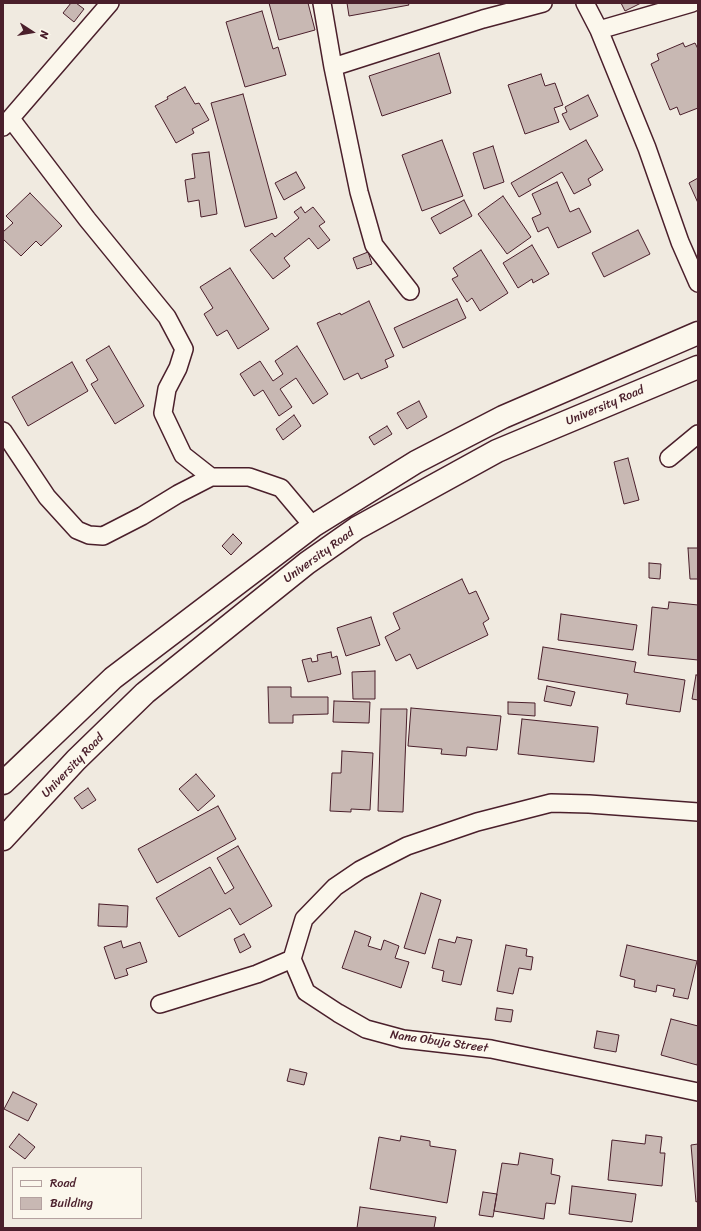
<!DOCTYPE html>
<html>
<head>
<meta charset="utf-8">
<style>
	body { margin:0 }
	#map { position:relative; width:701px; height:1231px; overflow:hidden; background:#f0eae0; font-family:Sriracha,sans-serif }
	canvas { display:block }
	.frame { position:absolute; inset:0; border:4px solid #4a1f2b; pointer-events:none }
	.legend { position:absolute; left:12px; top:1167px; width:130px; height:52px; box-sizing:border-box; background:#fbf7ec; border:1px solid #b4a19f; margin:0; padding:5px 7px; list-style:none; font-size:12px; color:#4a1f2b }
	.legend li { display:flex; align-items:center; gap:8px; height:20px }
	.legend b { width:20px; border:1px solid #b4a19f }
	.north { position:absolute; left:12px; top:12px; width:40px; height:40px; -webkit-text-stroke:3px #fbf7ec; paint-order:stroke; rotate:102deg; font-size:11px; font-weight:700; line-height:16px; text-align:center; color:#4a1f2b }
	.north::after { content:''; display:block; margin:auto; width:14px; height:18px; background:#4a1f2b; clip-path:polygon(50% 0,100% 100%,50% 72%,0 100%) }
</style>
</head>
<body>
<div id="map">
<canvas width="701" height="1231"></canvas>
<div class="frame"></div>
<ul class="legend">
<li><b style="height:5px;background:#fbf7ec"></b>Road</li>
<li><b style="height:11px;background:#c8b8b3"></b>Building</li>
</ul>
<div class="north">N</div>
</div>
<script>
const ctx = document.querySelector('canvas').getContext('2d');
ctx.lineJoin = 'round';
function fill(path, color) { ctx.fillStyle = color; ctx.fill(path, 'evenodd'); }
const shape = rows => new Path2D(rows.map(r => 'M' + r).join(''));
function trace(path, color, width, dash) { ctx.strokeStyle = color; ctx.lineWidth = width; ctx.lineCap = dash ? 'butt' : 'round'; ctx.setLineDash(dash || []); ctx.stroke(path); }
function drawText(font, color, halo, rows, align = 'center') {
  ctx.font = font + ' Sriracha,sans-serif'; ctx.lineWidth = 3; ctx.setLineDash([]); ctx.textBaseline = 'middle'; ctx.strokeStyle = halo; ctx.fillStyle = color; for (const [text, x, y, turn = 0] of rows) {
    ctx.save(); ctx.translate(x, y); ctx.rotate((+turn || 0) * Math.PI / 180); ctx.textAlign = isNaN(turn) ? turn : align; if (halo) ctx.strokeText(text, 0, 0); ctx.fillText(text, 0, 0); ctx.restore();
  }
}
const building = shape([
	[71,3,76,3,84,9,74,22,63,13,71,3],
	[269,3,308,3,315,30,279,40,269,3],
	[347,3,408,3,409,5,349,16,347,3],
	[621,3,641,3,625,11,621,3],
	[262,11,273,49,278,47,286,75,245,87,226,22,262,11],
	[683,43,685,47,695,43,698,49,698,108,680,115,677,107,670,110,651,64,659,60,657,54,683,43],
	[439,53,451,93,382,116,369,76,439,53],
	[541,74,545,86,555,83,563,105,554,108,559,122,525,134,508,85,541,74],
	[185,87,195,104,199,103,209,120,192,129,194,133,176,143,155,106,168,99,167,97,185,87],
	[243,94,277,218,245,227,211,103,243,94],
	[588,95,598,116,570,130,562,114,567,112,565,107,588,95],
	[442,140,463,196,422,211,402,155,442,140],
	[586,140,603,170,588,179,591,185,574,194,562,172,519,197,511,183,586,140],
	[493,146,504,182,484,189,473,153,493,146],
	[209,152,217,214,201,217,199,200,188,202,185,180,195,178,192,154,209,152],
	[296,172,305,188,284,200,275,183,296,172],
	[698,178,698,203,689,183,698,178],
	[557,182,570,212,579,208,591,232,558,248,548,227,538,232,532,218,541,214,532,194,557,182],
	[30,193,62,226,41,246,36,241,21,256,3,239,3,232,13,223,6,216,30,193],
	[503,196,531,237,507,254,478,214,503,196],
	[464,200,472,216,440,234,431,218,464,200],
	[301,207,305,213,313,207,325,222,319,226,330,240,318,249,309,238,284,258,290,266,273,279,250,250,272,233,275,237,299,218,294,212,301,207],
	[638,230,650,254,604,277,592,253,638,230],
	[532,245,549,274,533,283,532,279,518,288,503,263,532,245],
	[481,250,508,293,480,311,472,298,467,302,452,279,458,276,453,268,481,250],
	[368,252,372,264,357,269,353,258,368,252],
	[230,268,269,329,238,349,227,330,217,336,204,314,213,308,200,287,230,268],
	[457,299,466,318,403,348,394,328,457,299],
	[369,301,394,356,385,360,388,367,361,379,358,373,344,380,317,323,340,313,341,315,369,301],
	[109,346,144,406,115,424,91,384,98,380,86,360,109,346],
	[297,346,328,394,313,404,296,378,280,389,292,407,279,416,263,390,254,396,240,374,260,361,273,381,283,374,275,361,297,346],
	[72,362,88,391,28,426,12,397,72,362],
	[419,401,427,417,407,429,397,413,419,401],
	[294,415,301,426,283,440,276,429,294,415],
	[387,426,392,434,374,445,369,437,387,426],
	[628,458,639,500,624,504,614,462,628,458],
	[233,534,242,543,231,555,222,546,233,534],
	[688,548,698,548,698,579,690,579,688,548],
	[649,563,661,564,660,579,649,578,649,563],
	[462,579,469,594,476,591,489,619,483,623,488,635,417,669,410,654,396,661,385,637,400,629,393,613,462,579],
	[669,602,698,605,698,660,648,655,652,607,668,609,669,602],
	[561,614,637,625,633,650,558,640,561,614],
	[371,617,380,645,346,656,337,628,371,617],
	[543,647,636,662,634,672,685,680,680,712,626,704,628,694,538,679,543,647],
	[331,652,332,658,337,656,341,674,308,682,302,660,311,658,312,662,318,661,317,655,331,652],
	[375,671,375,699,353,699,352,672,375,671],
	[696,675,698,675,698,700,692,699,696,675],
	[547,686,575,692,571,706,544,701,547,686],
	[268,687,291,687,291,697,328,697,328,714,293,715,293,723,269,723,268,687],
	[334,701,370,702,369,723,333,722,334,701],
	[508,702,535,703,535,716,508,714,508,702],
	[411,708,501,716,497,750,467,747,466,756,441,754,442,749,408,746,411,708],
	[381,709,407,709,403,812,378,811,381,709],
	[522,719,598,727,594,762,518,754,522,719],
	[342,751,373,753,370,810,351,809,351,812,330,811,332,773,341,773,342,751],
	[196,774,215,796,198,811,179,789,196,774],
	[88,788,96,800,82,809,74,798,88,788],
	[218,806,236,839,157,883,138,849,218,806],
	[238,846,272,906,240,925,230,908,179,937,156,898,210,867,225,894,234,888,217,858,238,846],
	[421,893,441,900,425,954,404,948,421,893],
	[99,904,128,906,127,927,98,926,99,904],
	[355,931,371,937,368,946,381,950,384,940,399,946,395,958,409,962,401,988,342,968,355,931],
	[244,934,251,947,240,953,234,939,244,934],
	[457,937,472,940,461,985,442,981,444,971,432,968,439,939,455,943,457,937],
	[121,941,123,948,140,942,147,962,126,969,128,975,115,979,104,947,121,941],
	[506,945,527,949,526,956,533,957,531,970,519,968,513,994,497,991,506,945],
	[627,945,697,961,688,999,673,996,675,989,657,985,656,992,634,987,635,980,620,976,627,945],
	[497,1008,513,1010,511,1022,495,1020,497,1008],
	[671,1019,698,1026,698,1061,697,1065,661,1055,671,1019],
	[597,1031,619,1035,616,1052,594,1048,597,1031],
	[290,1069,307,1073,304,1085,287,1081,290,1069],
	[13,1092,37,1104,28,1121,4,1109,13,1092],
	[19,1134,35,1147,25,1159,9,1147,19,1134],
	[646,1135,662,1137,660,1153,665,1153,662,1186,608,1180,612,1140,645,1144,646,1135],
	[401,1136,430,1141,430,1146,456,1150,447,1203,370,1189,379,1137,400,1141,401,1136],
	[698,1144,698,1201,696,1202,691,1145,698,1144],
	[520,1153,553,1159,551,1174,560,1176,555,1204,546,1203,544,1219,494,1211,502,1163,518,1165,520,1153],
	[572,1186,636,1194,632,1222,569,1214,572,1186],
	[483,1192,497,1194,493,1217,479,1215,483,1192],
	[360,1207,436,1217,434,1228,357,1228,360,1207]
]);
const minor = shape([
	[322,3,333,67,483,19,543,3],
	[585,3,599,30,647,148,680,242,698,283],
	[599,30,692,3],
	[333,67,359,192,374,245,410,291],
	[11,119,87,219,167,317,184,349,178,368,167,389,163,413,183,455,211,477,249,477,281,488,313,526],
	[3,127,110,3],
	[3,431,47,497,77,530,89,535,103,536,142,516,178,494,211,477],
	[669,458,698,434],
	[698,812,589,804,551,803,477,822,407,846,360,870,335,887,304,919,292,959,306,992,338,1013,366,1029,403,1039,491,1049,698,1092],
	[160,1004,257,974,292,959]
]);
const trunk = shape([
	[3,783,113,678,313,526,416,462,503,417,698,333],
	[3,839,76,760,145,693,307,563,357,528,497,451,698,367]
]);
const streetNames = [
	["University Road",605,406,-23],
	["University Road",319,556,-36],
	["University Road",73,766,-46],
	["Nana Obuja Street",439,1042,8]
];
fill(building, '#c8b8b3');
trace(building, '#4a1f2b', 1);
trace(minor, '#4a1f2b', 20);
trace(trunk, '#4a1f2b', 25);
trace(minor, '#fbf7ec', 17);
trace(trunk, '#fbf7ec', 22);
drawText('12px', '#4a1f2b', '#fbf7ec', streetNames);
</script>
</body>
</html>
